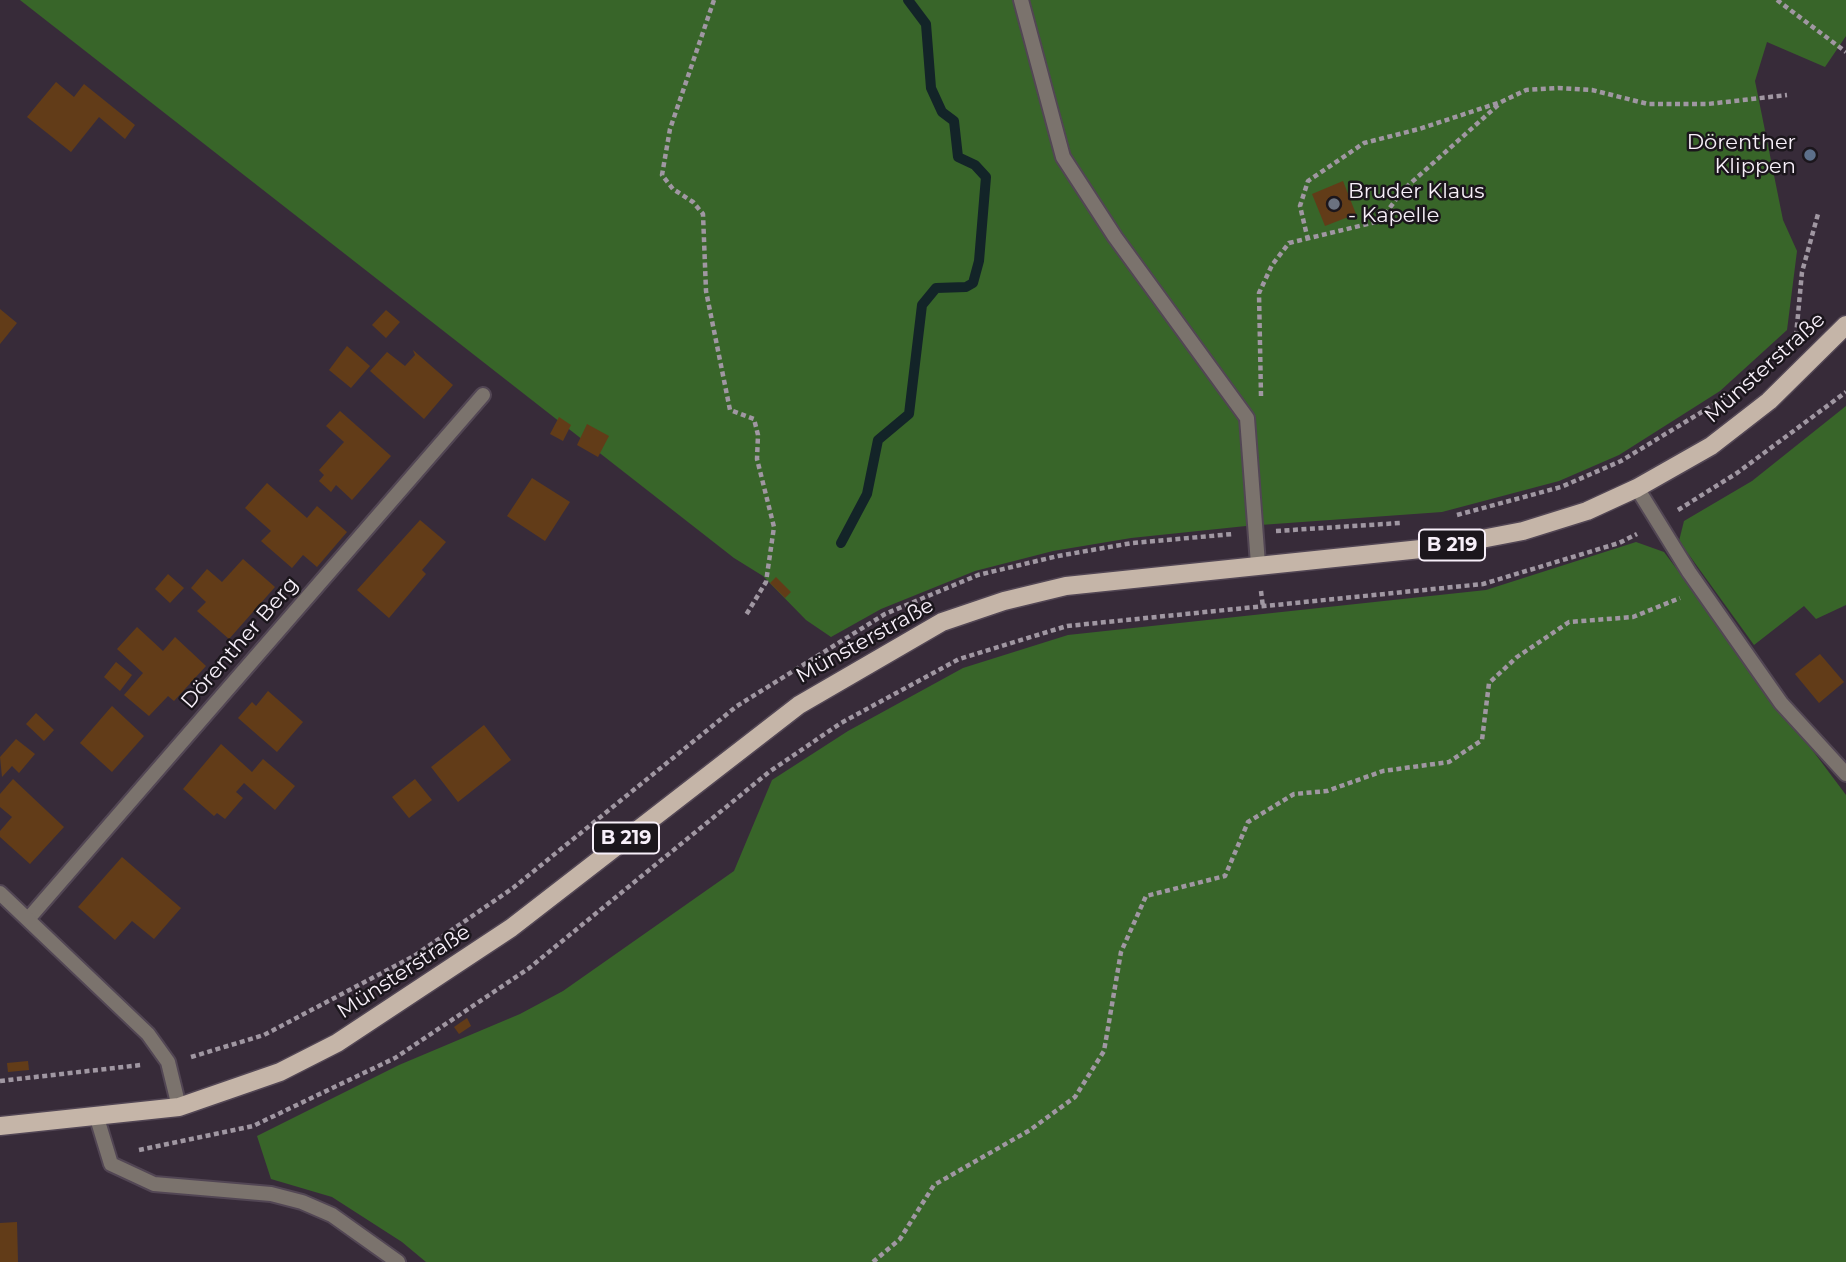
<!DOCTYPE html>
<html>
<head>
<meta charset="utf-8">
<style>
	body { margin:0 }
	canvas { display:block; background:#372b39 }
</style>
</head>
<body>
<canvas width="1846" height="1262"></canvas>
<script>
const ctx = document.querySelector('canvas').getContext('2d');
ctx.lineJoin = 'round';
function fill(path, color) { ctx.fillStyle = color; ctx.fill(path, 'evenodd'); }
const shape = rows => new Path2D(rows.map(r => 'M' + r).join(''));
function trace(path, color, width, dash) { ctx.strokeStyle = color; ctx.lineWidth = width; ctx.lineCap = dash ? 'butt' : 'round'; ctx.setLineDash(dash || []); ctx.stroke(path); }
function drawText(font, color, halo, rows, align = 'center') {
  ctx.font = font + ' Montserrat,sans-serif'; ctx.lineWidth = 5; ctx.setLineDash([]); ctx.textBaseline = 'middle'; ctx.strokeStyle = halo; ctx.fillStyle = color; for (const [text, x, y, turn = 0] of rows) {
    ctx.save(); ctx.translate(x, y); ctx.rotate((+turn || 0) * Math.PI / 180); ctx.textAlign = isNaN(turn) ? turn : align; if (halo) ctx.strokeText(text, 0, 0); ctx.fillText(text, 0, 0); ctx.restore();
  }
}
const green = shape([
	[20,0,1846,0,1846,36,1825,67,1767,42,1755,81,1783,220,1797,251,1787,330,1720,391,1619,455,1559,481,1442,512,1246,526,1131,538,1053,551,975,571,881,609,831,637,806,620,763,576,734,558],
	[1846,406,1846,605,1816,619,1804,606,1754,645,1679,541,1684,521,1752,481],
	[1636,542,1664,552,1846,795,1846,1262,426,1262,402,1242,332,1197,271,1179,257,1136,399,1065,520,1014,563,991,734,871,772,780,848,731,963,668,1068,635,1486,590]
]);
const stream = shape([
	[841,543,867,494,878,440,909,414,922,305,936,288,966,287,973,283,979,261,986,177,975,165,958,157,954,121,942,112,931,88,926,24,908,0]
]);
const building = shape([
	[56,82,74,97,84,84,135,125,125,139,99,117,71,152,27,117],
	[1343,181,1356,214,1325,226,1312,194],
	[0,309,17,323,0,344],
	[386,310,400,322,386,338,372,325],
	[347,346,370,366,351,388,329,370],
	[413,350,453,385,424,419,370,371,387,352,405,366,415,355],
	[340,411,391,456,352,500,336,485,331,492,319,481,324,475,319,470,344,442,326,426],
	[559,417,571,425,563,441,550,434],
	[587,424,609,436,598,457,577,445],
	[532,478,570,502,545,541,507,516],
	[267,483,307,518,317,506,347,532,317,567,303,555,292,568,261,541,271,531,245,508],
	[420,520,446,542,422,570,426,574,389,618,357,590],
	[243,559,275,587,229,639,197,611,206,602,191,588,207,569,222,582],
	[168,574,184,588,170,603,155,589],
	[776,577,791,592,785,598,770,583],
	[137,627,163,651,175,637,206,666,174,701,168,696,149,716,124,695,143,673,117,649],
	[1820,654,1844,682,1819,703,1795,674],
	[116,662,132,675,120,691,104,677],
	[268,691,303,722,277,752,238,718,252,702,256,706],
	[112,706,144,736,112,772,80,743],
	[36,713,54,730,44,741,26,724],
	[484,725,511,760,458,802,431,767],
	[16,739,35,754,19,773,12,766,2,777,0,757],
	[221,744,252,772,263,759,295,786,275,810,244,783,236,792,243,798,225,819,217,813,214,816,183,789],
	[13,779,64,827,30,864,0,837,0,831,12,817,0,807,0,794],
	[415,779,432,800,409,818,392,797],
	[122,857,181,908,154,939,132,921,115,940,78,907],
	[467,1018,471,1026,459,1034,454,1027],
	[28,1061,29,1070,8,1072,7,1063],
	[17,1222,18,1262,0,1262,0,1223]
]);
const path = shape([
	[714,0,670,129,662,175,673,189,693,202,703,214,706,291,730,410,754,419,758,435,757,459,774,527,766,582,746,615],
	[1777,0,1846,52],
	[1308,240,1300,206,1308,181,1364,143,1419,129,1501,102,1526,90,1558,88,1592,90,1648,104,1708,104,1787,95],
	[1796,336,1802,272,1818,214],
	[1261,396,1259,293,1272,265,1289,243,1380,221,1403,190,1498,105],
	[1678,510,1737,473,1846,392],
	[1457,515,1561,487,1621,461,1728,396,1779,351],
	[1276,531,1400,523],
	[1261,591,1263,607],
	[191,1057,264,1035,414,956,513,888,737,706,885,614,978,575,1058,556,1132,543,1233,534],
	[0,1081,141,1065],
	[139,1150,253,1126,395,1058,528,969,769,772,841,723,959,659,1067,626,1483,584,1619,543,1637,534],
	[873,1262,900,1239,934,1185,1030,1130,1075,1097,1104,1051,1121,952,1146,896,1225,876,1248,822,1294,794,1327,791,1383,771,1449,762,1482,740,1489,683,1517,657,1569,622,1633,617,1680,598]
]);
const service = shape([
	[1021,0,1063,157,1115,237,1247,418,1258,564],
	[1637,488,1689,572,1781,703,1846,774],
	[29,918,483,395]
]);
const minor = shape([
	[0,893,148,1034,168,1062,179,1107],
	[97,1118,111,1164,154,1184,271,1194,302,1202,332,1215,398,1262]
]);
const primary = shape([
	[0,1126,179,1107,280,1072,337,1043,511,928,799,705,942,622,1004,601,1066,586,1440,547,1523,531,1587,511,1637,488,1711,446,1769,401,1846,325]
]);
const markers = [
	[1810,155,7,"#5c6f8a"],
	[1334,204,7,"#6b7280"]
];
const shields = [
	[1452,545,66],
	[626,838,66]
];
const shieldNames = [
	["B 219",1452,545],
	["B 219",626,838]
];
const poiNames = [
	["Dörenther",1796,143],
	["Klippen",1796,167],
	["Bruder Klaus",1348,192,"left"],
	["- Kapelle",1348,216,"left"]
];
const streetNames = [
	["Münsterstraße",1765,368,-42],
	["Münsterstraße",865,641,-29],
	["Dörenther Berg",240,643,-49],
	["Münsterstraße",404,972,-33]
];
fill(green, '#386529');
trace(stream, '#132428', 10);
fill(building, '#623c18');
trace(service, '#524654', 18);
trace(minor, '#524654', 18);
trace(primary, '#524654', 21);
trace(path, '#a097a2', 4.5, [5, 3.5]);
trace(service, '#7b736d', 14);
trace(minor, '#7b736d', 14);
trace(primary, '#c5b5a8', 18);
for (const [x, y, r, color] of markers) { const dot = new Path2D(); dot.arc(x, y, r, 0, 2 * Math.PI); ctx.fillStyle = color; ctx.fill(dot); trace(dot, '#1b161c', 2.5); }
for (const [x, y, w] of shields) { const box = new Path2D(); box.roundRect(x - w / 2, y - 15.5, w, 31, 5); ctx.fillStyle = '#1b161c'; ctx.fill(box); trace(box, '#f7eff9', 2); }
drawText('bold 19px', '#f7eff9', null, shieldNames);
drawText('21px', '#f7eff9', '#1b161c', poiNames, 'right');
drawText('21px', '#f7eff9', '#1b161c', streetNames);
</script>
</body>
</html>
